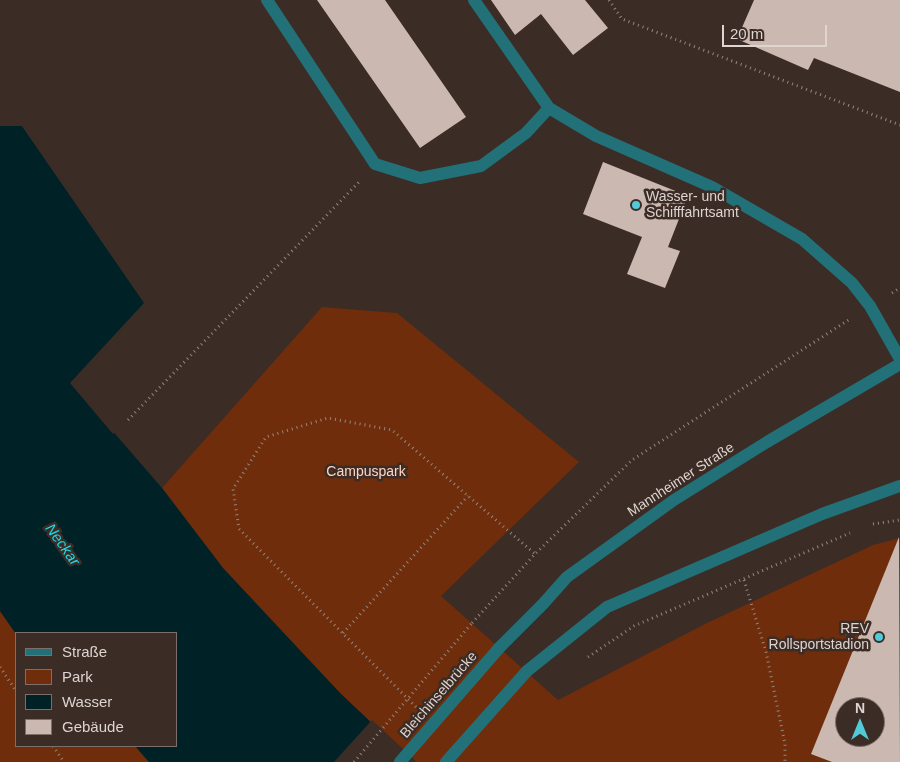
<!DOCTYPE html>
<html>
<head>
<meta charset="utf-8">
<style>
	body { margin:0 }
	#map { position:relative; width:900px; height:762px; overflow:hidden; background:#3b2c26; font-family:Arial,sans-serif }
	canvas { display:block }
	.legend { position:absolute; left:15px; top:632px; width:162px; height:115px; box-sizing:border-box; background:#3b2c26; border:1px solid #7c6f6a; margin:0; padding:6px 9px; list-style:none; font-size:15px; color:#ded4d0 }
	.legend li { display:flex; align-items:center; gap:10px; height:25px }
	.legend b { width:25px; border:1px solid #7c6f6a }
	.north { position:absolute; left:835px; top:697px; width:50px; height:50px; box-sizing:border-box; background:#3b2c26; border:1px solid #7c6f6a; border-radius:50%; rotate:0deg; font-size:14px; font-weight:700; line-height:20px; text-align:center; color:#ded4d0 }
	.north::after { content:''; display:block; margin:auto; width:18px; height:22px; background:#52cbd8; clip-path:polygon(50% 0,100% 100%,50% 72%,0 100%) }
	.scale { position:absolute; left:722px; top:25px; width:105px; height:22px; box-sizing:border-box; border:2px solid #ded4d0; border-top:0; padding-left:6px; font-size:15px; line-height:18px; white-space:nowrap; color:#ded4d0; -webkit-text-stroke:4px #3b2c26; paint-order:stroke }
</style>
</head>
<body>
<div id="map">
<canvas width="900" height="762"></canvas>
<ul class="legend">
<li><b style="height:6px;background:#237178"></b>Straße</li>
<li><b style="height:14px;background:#6f2d0b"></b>Park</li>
<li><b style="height:14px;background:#002226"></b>Wasser</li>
<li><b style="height:14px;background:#cbb8b0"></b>Gebäude</li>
</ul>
<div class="north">N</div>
<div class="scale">20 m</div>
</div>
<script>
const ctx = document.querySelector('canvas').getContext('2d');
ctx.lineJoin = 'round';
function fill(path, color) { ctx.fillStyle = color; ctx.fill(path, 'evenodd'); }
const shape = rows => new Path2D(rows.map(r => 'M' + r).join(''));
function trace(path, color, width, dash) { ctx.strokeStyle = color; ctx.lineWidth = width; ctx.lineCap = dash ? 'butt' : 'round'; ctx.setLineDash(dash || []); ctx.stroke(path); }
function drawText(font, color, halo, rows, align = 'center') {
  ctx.font = font + ' Arial,sans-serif'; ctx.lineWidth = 5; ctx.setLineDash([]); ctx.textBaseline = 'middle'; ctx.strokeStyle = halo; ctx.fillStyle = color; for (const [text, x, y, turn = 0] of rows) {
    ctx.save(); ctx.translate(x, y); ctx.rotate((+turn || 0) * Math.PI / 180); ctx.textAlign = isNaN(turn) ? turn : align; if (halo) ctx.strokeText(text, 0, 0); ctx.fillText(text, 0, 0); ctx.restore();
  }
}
const green = shape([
	[322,307,397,313,579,462,441,596,558,700,707,623,873,545,900,538,900,762,413,762,341,694,286,637,223,568,162,488],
	[845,707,875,707,875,737,845,737],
	[0,611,16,634,16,746,135,746,149,762,0,762]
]);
const water = shape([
	[0,126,22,126,145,303,71,383,162,488,223,568,341,694,413,762,149,762,135,746,176,746,176,633,16,634,0,611]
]);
const pier = shape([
	[0,124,24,124,147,302,146,305,74,383,115,432,113,434,70,383,144,303,22,126,0,126],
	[372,720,415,760,416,762,334,762]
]);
const building = shape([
	[317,0,385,0,466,117,420,148],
	[491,0,585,0,608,28,573,55,541,14,515,35],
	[754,0,900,0,900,92,814,58,808,70,737,39],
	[603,162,688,196,668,247,680,251,665,288,627,274,642,237,583,214],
	[899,537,900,762,832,762,811,754],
	[845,707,875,707,875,737,845,737]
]);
const path = shape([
	[609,0,622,19,900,125],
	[892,293,900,288],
	[128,420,359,182],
	[873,524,900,520],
	[744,580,766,652,785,744,785,762],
	[472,623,535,554,632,460,850,319],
	[343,633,468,496],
	[588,657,634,626,850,533],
	[0,667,16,691],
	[416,707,239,529,233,489,266,437,328,418,392,430,535,554],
	[53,746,64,762]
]);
const lane = shape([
	[267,0,375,164,420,178,481,166,526,133,549,108],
	[474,0,549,108,596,136,712,187,802,239,852,283,870,306,900,359]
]);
const street = shape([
	[500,647,543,604,567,577,674,500,767,442,900,364],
	[527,671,607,607,822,514,900,486]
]);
const pathBridge = shape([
	[354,762,472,623]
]);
const streetBridge = shape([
	[400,762,500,647],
	[446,762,527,671]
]);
const markers = [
	[636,205,5,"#52cbd8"],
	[879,637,5,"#52cbd8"]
];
const poiNames = [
	["Wasser- und",646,197],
	["Schifffahrtsamt",646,213],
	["REV",869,629,"right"],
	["Rollsportstadion",869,645,"right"]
];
const parkNames = [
	["Campuspark",366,472]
];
const streetNames = [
	["Mannheimer Straße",681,480,-33],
	["Bleichinselbrücke",439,695,-49]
];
const waterNames = [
	["Neckar",62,545,54]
];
fill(green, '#6f2d0b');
fill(water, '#002226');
fill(pier, '#3b2c26');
fill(building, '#cbb8b0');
trace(path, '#948883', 3, [1, 4]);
trace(lane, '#237178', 12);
trace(street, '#237178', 12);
trace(pathBridge, '#948883', 3, [1, 4]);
trace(streetBridge, '#237178', 12);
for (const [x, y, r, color] of markers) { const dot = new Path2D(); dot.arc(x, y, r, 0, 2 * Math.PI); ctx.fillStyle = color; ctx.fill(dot); trace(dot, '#3b2c26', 2); }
drawText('14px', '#ded4d0', '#3b2c26', poiNames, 'left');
drawText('14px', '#ffd4c2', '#3b2c26', parkNames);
drawText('14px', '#ded4d0', '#3b2c26', streetNames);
drawText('italic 15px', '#1ad9e9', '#3b2c26', waterNames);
</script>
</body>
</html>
